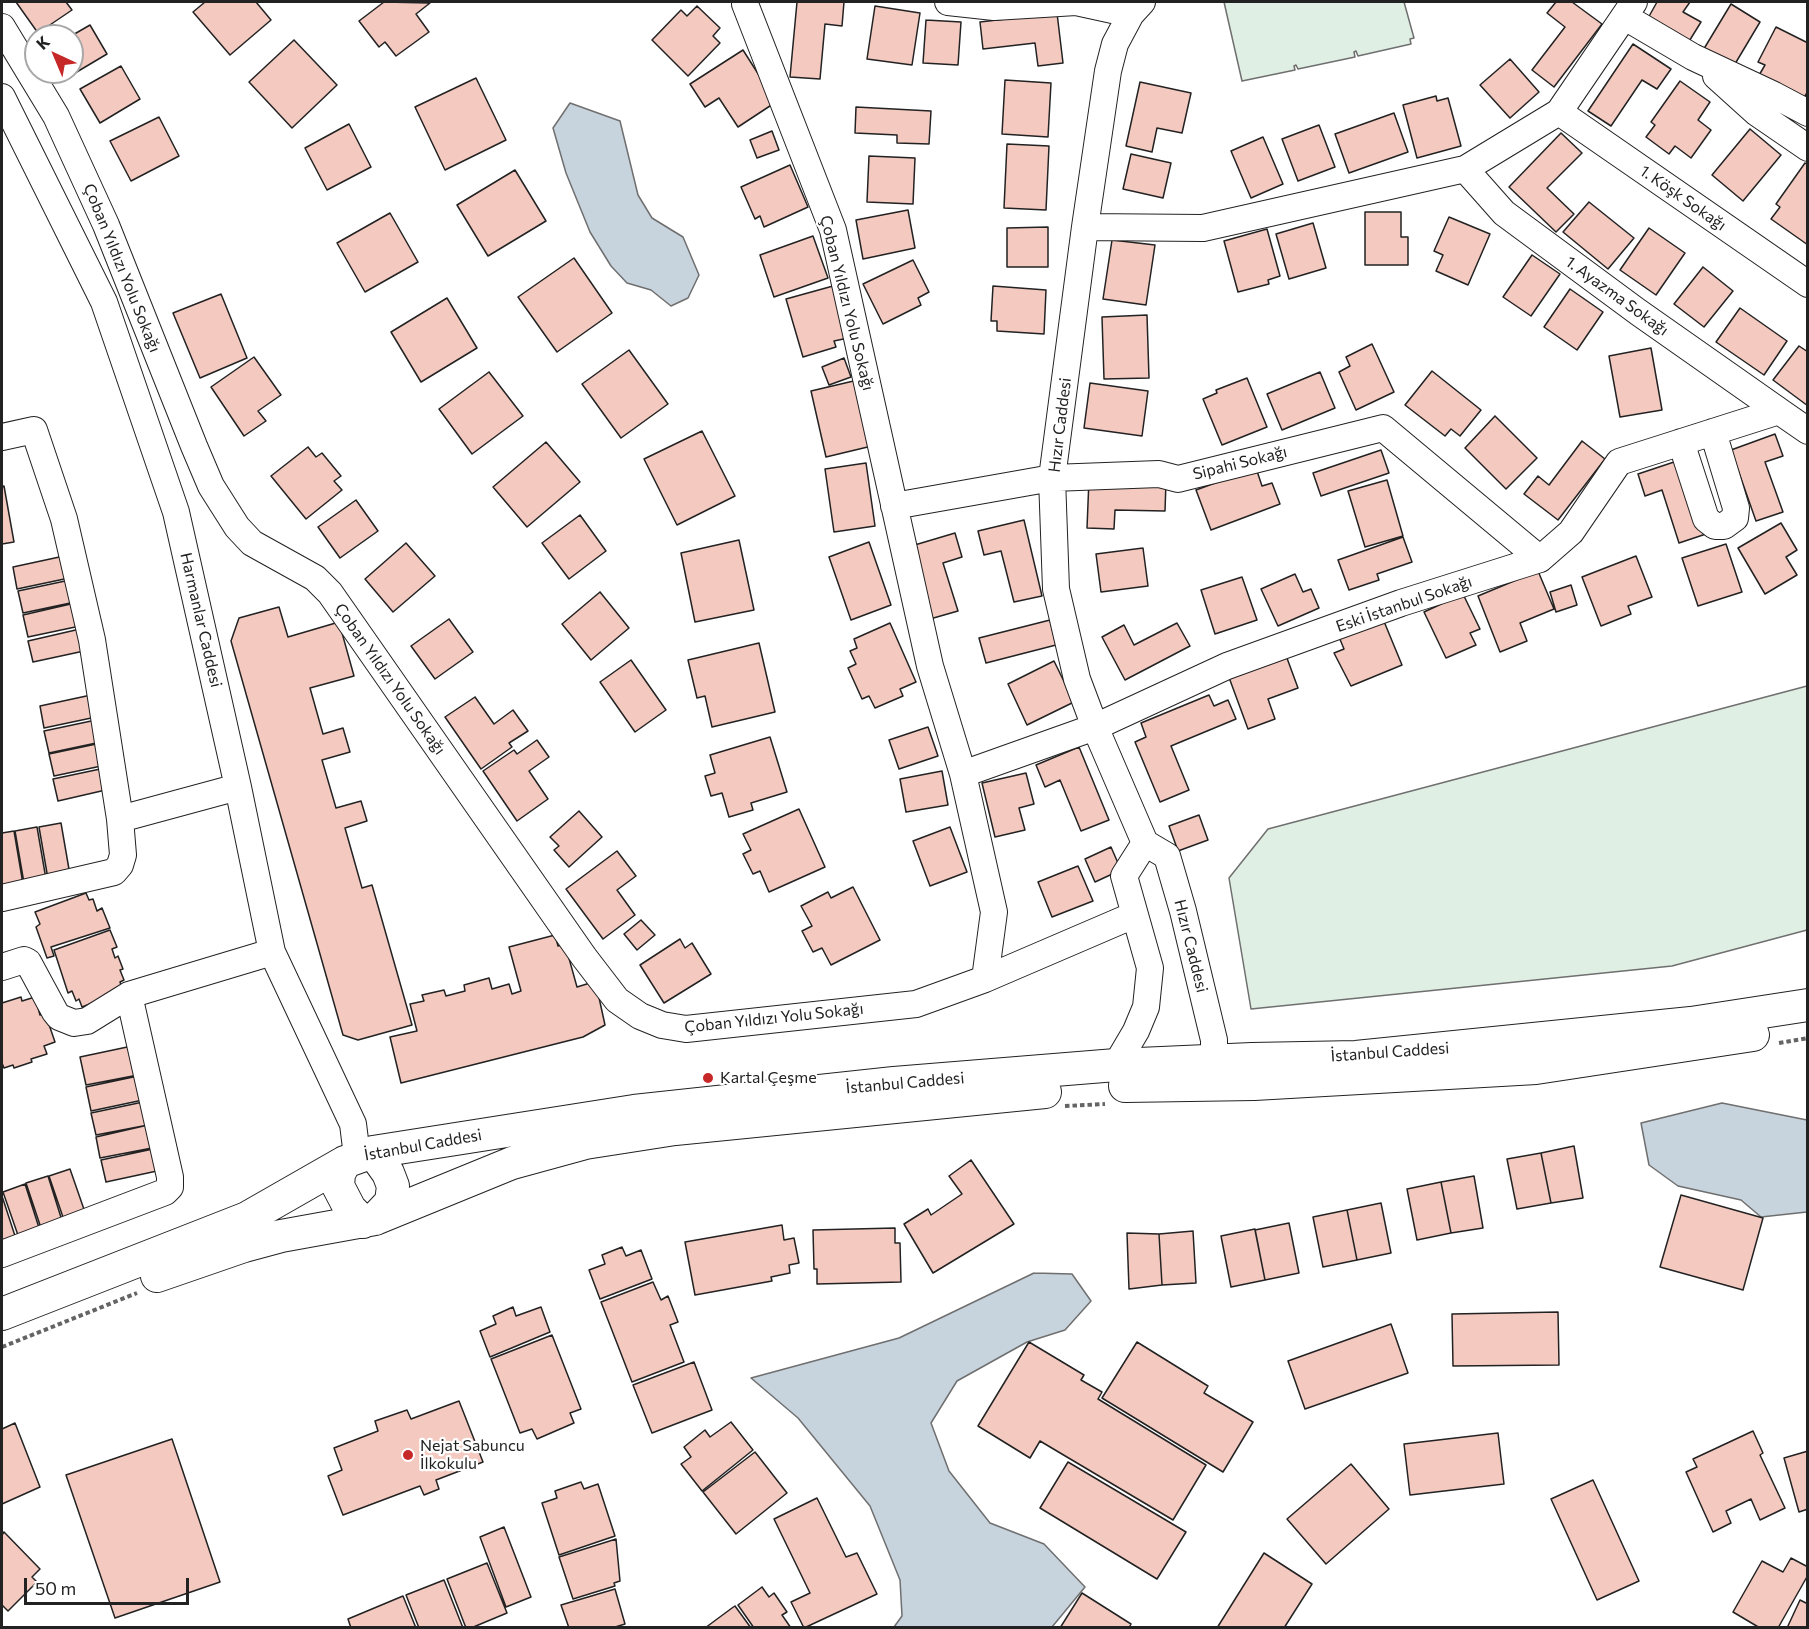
<!DOCTYPE html>
<html>
<head>
<meta charset="utf-8">
<style>
	body { margin:0 }
	#map { position:relative; width:1809px; height:1629px; overflow:hidden; background:#fff; font-family:Commissioner,sans-serif }
	canvas { display:block }
	.frame { position:absolute; inset:0; border:3px solid #222; pointer-events:none }
	.north { position:absolute; left:24px; top:24px; width:60px; height:60px; box-sizing:border-box; background:#fff; border:2px solid #a7a7a7; border-radius:50%; rotate:316deg; font-size:16px; font-weight:700; line-height:24px; text-align:center; color:#222 }
	.north::after { content:''; display:block; margin:auto; width:21px; height:27px; background:#c62828; clip-path:polygon(50% 0,100% 100%,50% 72%,0 100%) }
	.scale { position:absolute; left:24px; top:1578px; width:165px; height:27px; box-sizing:border-box; border:3px solid #222; border-top:0; padding-left:8px; font-size:18px; line-height:21px; white-space:nowrap; color:#222; -webkit-text-stroke:4px #fff; paint-order:stroke }
</style>
</head>
<body>
<div id="map">
<canvas width="1809" height="1629"></canvas>
<div class="frame"></div>
<div class="north">K</div>
<div class="scale">50 m</div>
</div>
<script>
const ctx = document.querySelector('canvas').getContext('2d');
ctx.lineJoin = 'round';
function fill(path, color) { ctx.fillStyle = color; ctx.fill(path, 'evenodd'); }
const shape = rows => new Path2D(rows.map(r => 'M' + r).join(''));
function trace(path, color, width, dash) { ctx.strokeStyle = color; ctx.lineWidth = width; ctx.lineCap = dash ? 'butt' : 'round'; ctx.setLineDash(dash || []); ctx.stroke(path); }
function drawText(font, color, halo, rows, align = 'center') {
  ctx.font = font + ' Commissioner,sans-serif'; ctx.lineWidth = 4.5; ctx.setLineDash([]); ctx.textBaseline = 'middle'; ctx.strokeStyle = halo; ctx.fillStyle = color; for (const [text, x, y, turn = 0] of rows) {
    ctx.save(); ctx.translate(x, y); ctx.rotate((+turn || 0) * Math.PI / 180); ctx.textAlign = isNaN(turn) ? turn : align; if (halo) ctx.strokeText(text, 0, 0); ctx.fillText(text, 0, 0); ctx.restore();
  }
}
const green = shape([
	[1224,2,1404,2,1414,38,1410,39,1411,44,1358,56,1356,51,1354,52,1355,57,1298,69,1296,65,1294,66,1295,70,1242,81,1224,2],
	[1807,686,1807,930,1672,966,1251,1009,1229,878,1268,829,1807,686]
]);
const water = shape([
	[570,103,620,121,638,195,652,218,683,237,699,275,688,298,671,306,651,290,627,283,611,266,590,232,566,173,553,128,570,103],
	[1722,1103,1807,1120,1807,1212,1761,1217,1741,1200,1678,1186,1649,1165,1641,1123,1722,1103],
	[1034,1273,1072,1274,1091,1301,1065,1330,1027,1342,957,1381,931,1423,949,1471,990,1523,1044,1544,1085,1587,1052,1627,894,1627,902,1616,900,1580,870,1506,798,1418,751,1378,899,1338,1034,1273]
]);
const building = shape([
	[16,2,66,2,72,10,38,33,16,2],
	[205,2,256,2,271,20,230,55,193,12,205,2],
	[384,2,430,3,416,14,429,32,396,56,385,42,379,47,359,21,384,2],
	[797,2,844,2,842,26,825,24,820,79,790,77,797,2],
	[1556,2,1572,2,1602,24,1554,87,1532,70,1565,27,1547,13,1556,2],
	[1657,2,1690,2,1683,12,1701,22,1688,43,1647,20,1657,2],
	[1731,4,1760,22,1732,69,1702,52,1731,4],
	[697,6,720,28,713,36,720,43,688,76,652,40,681,10,687,16,697,6],
	[875,6,920,13,912,65,867,59,875,6],
	[1057,13,1063,63,1038,66,1035,43,983,49,980,22,1057,13],
	[926,20,961,22,958,65,923,63,926,20],
	[90,25,107,54,70,76,68,72,72,72,71,36,90,25],
	[1776,27,1808,43,1808,91,1802,101,1758,77,1765,65,1758,62,1776,27],
	[294,40,337,85,292,128,249,82,294,40],
	[1633,44,1671,69,1657,89,1642,80,1611,126,1588,111,1633,44],
	[743,50,776,102,738,127,719,98,705,107,690,84,743,50],
	[1510,59,1539,92,1510,118,1480,85,1510,59],
	[121,66,140,99,100,123,80,89,121,66],
	[476,78,506,140,445,170,415,107,476,78],
	[1005,80,1051,83,1048,137,1002,134,1005,80],
	[1680,81,1710,102,1698,120,1711,130,1691,158,1675,146,1669,154,1646,137,1655,125,1651,122,1680,81],
	[1140,82,1191,93,1182,133,1157,128,1152,152,1126,146,1140,82],
	[1436,96,1437,101,1448,98,1461,146,1417,158,1403,105,1436,96],
	[856,107,931,111,929,144,897,143,897,135,855,133,856,107],
	[1394,113,1408,152,1349,173,1335,134,1394,113],
	[159,117,179,156,131,181,110,141,159,117],
	[349,124,371,167,327,190,305,148,349,124],
	[1319,125,1335,167,1298,181,1282,139,1319,125],
	[1750,129,1781,155,1743,201,1712,175,1750,129],
	[772,131,779,150,757,158,750,140,772,131],
	[1561,133,1582,153,1547,188,1574,214,1556,232,1509,187,1561,133],
	[1263,137,1283,184,1251,198,1231,151,1263,137],
	[1007,144,1049,146,1046,210,1004,208,1007,144],
	[1131,154,1171,163,1163,198,1123,189,1131,154],
	[869,156,915,158,913,204,867,202,869,156],
	[1805,163,1808,165,1808,245,1771,219,1780,207,1776,204,1805,163],
	[790,165,808,207,764,227,760,216,755,219,741,187,790,165],
	[515,170,546,221,488,256,457,205,515,170],
	[1589,202,1634,238,1608,269,1563,232,1589,202],
	[908,210,915,248,863,259,856,220,908,210],
	[1365,212,1401,212,1401,237,1408,237,1408,265,1365,265,1365,212],
	[390,213,418,262,365,292,337,243,390,213],
	[1449,217,1490,234,1468,285,1436,271,1443,255,1434,251,1449,217],
	[1313,223,1326,268,1289,279,1276,234,1313,223],
	[1048,227,1048,267,1007,267,1007,228,1048,227],
	[1649,228,1685,253,1656,295,1620,270,1649,228],
	[1267,229,1280,276,1268,280,1269,284,1238,292,1224,241,1267,229],
	[813,236,828,278,774,297,760,255,813,236],
	[1112,240,1155,245,1146,305,1103,299,1112,240],
	[1532,255,1560,274,1531,316,1503,297,1532,255],
	[574,258,612,313,557,352,518,297,574,258],
	[913,260,929,292,918,298,921,305,883,324,863,284,913,260],
	[1703,267,1733,291,1704,327,1674,304,1703,267],
	[833,286,848,338,834,341,836,347,803,357,786,299,833,286],
	[993,286,1046,290,1044,334,997,331,997,321,991,321,993,286],
	[1570,289,1603,312,1577,350,1544,327,1570,289],
	[221,294,247,358,200,378,173,313,221,294],
	[447,298,477,348,421,382,391,332,447,298],
	[1740,308,1787,341,1764,375,1716,342,1740,308],
	[1147,315,1149,378,1104,379,1102,317,1147,315],
	[1372,344,1394,392,1356,410,1339,372,1350,366,1346,357,1372,344],
	[1799,346,1808,352,1808,406,1773,380,1799,346],
	[1651,348,1662,410,1620,417,1609,356,1651,348],
	[629,350,668,404,621,438,582,384,629,350],
	[254,357,281,395,258,411,266,421,244,436,211,387,254,357],
	[844,358,851,377,829,385,822,367,844,358],
	[1432,371,1481,410,1460,436,1451,429,1445,436,1405,405,1432,371],
	[489,372,523,416,472,454,439,409,489,372],
	[1320,372,1335,408,1282,430,1267,394,1320,372],
	[1247,378,1267,427,1222,445,1203,399,1217,393,1216,390,1247,378],
	[862,379,876,445,826,457,811,391,862,379],
	[1090,383,1148,391,1142,436,1084,428,1090,383],
	[1495,416,1537,458,1506,489,1465,448,1495,416],
	[702,431,735,496,677,525,644,459,702,431],
	[1775,434,1783,456,1765,462,1783,512,1756,521,1731,450,1775,434],
	[1582,441,1605,459,1558,520,1524,494,1538,476,1549,485,1582,441],
	[546,442,580,482,527,527,493,487,546,442],
	[308,447,316,457,322,453,341,476,334,481,342,490,306,519,271,476,308,447],
	[1381,450,1389,473,1321,496,1313,473,1381,450],
	[1683,459,1706,534,1679,543,1662,490,1645,496,1638,474,1683,459],
	[866,463,875,526,834,532,825,469,866,463],
	[1256,468,1262,486,1272,483,1280,504,1211,530,1196,490,1256,468],
	[1089,479,1166,482,1165,511,1115,510,1114,529,1087,528,1089,479],
	[1387,480,1403,536,1365,547,1348,491,1387,480],
	[4,486,14,542,2,544,2,487,4,486],
	[356,500,378,531,340,558,318,527,356,500],
	[580,515,606,551,569,579,542,543,580,515],
	[1024,520,1042,596,1014,602,1001,551,984,555,978,531,1024,520],
	[1781,523,1797,550,1786,557,1797,575,1765,594,1738,548,1781,523],
	[955,533,962,557,943,563,958,611,930,619,908,547,955,533],
	[1403,537,1412,562,1377,574,1379,580,1349,590,1338,560,1403,537],
	[739,540,754,610,695,622,681,553,739,540],
	[869,542,891,605,851,620,829,557,869,542],
	[406,543,435,576,393,612,365,579,406,543],
	[1726,544,1742,592,1698,606,1682,558,1726,544],
	[1143,548,1148,586,1101,592,1096,554,1143,548],
	[64,556,69,578,17,589,13,567,64,556],
	[1636,556,1652,597,1628,606,1631,614,1601,626,1582,577,1636,556],
	[1538,571,1554,609,1520,623,1527,641,1500,652,1478,596,1538,571],
	[1295,574,1303,592,1311,589,1319,608,1278,626,1261,589,1295,574],
	[1242,577,1257,620,1215,634,1201,590,1242,577],
	[70,580,75,602,23,613,18,591,70,580],
	[1571,585,1577,605,1556,612,1550,592,1571,585],
	[600,592,629,628,591,660,562,624,600,592],
	[1463,594,1480,629,1470,633,1476,645,1446,658,1424,612,1463,594],
	[75,603,80,626,28,637,23,615,75,603],
	[279,607,288,637,339,622,354,676,310,688,323,734,343,728,350,752,322,760,336,808,361,801,367,821,345,828,362,888,372,885,412,1025,358,1040,343,1035,231,641,239,618,279,607],
	[449,619,473,652,435,679,411,646,449,619],
	[1383,619,1402,665,1351,686,1334,653,1344,649,1339,637,1383,619],
	[1050,620,1056,645,986,663,979,638,1050,620],
	[890,623,916,682,900,689,903,696,875,708,869,696,862,699,848,668,856,664,850,651,857,648,854,639,890,623],
	[1177,623,1190,646,1125,680,1102,637,1124,625,1134,645,1177,623],
	[80,629,84,651,33,662,28,641,80,629],
	[759,643,775,712,712,727,705,696,697,698,688,660,759,643],
	[1284,650,1298,688,1268,699,1275,719,1248,729,1227,672,1284,650],
	[631,660,666,710,635,732,600,682,631,660],
	[1054,661,1074,702,1027,725,1008,684,1054,661],
	[91,695,96,717,44,728,40,706,91,695],
	[1209,695,1214,706,1228,700,1236,719,1171,746,1189,790,1160,802,1135,742,1146,737,1141,723,1209,695],
	[475,697,494,724,513,710,528,731,509,743,512,747,481,769,445,717,475,697],
	[96,720,101,742,49,753,44,731,96,720],
	[928,727,938,756,899,769,889,740,928,727],
	[770,737,787,792,751,803,753,810,729,817,722,793,711,796,705,776,715,773,710,755,770,737],
	[537,740,549,757,529,771,548,799,517,821,483,771,514,750,517,754,537,740],
	[101,743,106,765,54,776,49,754,101,743],
	[1079,747,1109,820,1081,831,1060,780,1045,787,1036,765,1079,747],
	[105,768,110,789,58,801,53,779,105,768],
	[942,771,948,805,906,812,900,779,942,771],
	[1026,773,1034,804,1019,808,1025,830,995,837,982,783,1026,773],
	[799,809,825,867,769,892,760,871,753,874,743,854,751,850,743,834,799,809],
	[579,811,602,837,569,867,554,850,559,846,550,837,579,811],
	[1199,815,1208,840,1178,851,1169,826,1199,815],
	[61,823,70,875,48,879,39,827,61,823],
	[37,827,46,879,24,883,15,831,37,827],
	[950,827,967,872,930,886,913,841,950,827],
	[14,831,23,884,2,887,2,833,14,831],
	[1111,847,1121,870,1095,882,1085,859,1111,847],
	[617,851,636,876,617,890,635,915,603,939,566,889,617,851],
	[1078,866,1093,901,1052,917,1038,882,1078,866],
	[853,887,880,940,831,965,822,948,813,952,802,931,812,926,801,906,828,892,831,898,853,887],
	[86,893,89,900,93,899,97,911,102,908,110,928,51,947,54,956,47,958,36,927,40,924,35,912,86,893],
	[641,920,655,935,637,950,624,934,641,920],
	[110,930,117,947,112,949,115,958,118,956,123,969,120,970,124,980,120,982,123,991,82,1007,79,999,76,1001,72,991,68,993,54,950,110,930],
	[555,935,558,946,565,944,577,987,590,983,598,993,605,1025,583,1037,401,1083,390,1037,417,1031,410,1004,424,1001,422,995,444,990,446,996,465,991,464,985,489,978,492,989,509,984,512,994,521,991,509,947,555,935],
	[680,939,685,948,692,943,711,974,664,1003,640,965,680,939],
	[21,997,22,1001,35,997,40,1015,45,1013,55,1042,44,1046,47,1054,31,1059,32,1062,14,1068,13,1065,4,1068,2,1063,2,1003,21,997],
	[132,1046,138,1075,86,1085,80,1057,132,1046],
	[138,1076,143,1100,91,1111,86,1087,138,1076],
	[143,1102,148,1125,96,1135,91,1113,143,1102],
	[148,1125,152,1148,100,1158,96,1137,148,1125],
	[1574,1146,1583,1198,1551,1203,1541,1153,1574,1146],
	[153,1149,157,1171,106,1182,101,1160,153,1149],
	[1541,1153,1551,1203,1517,1209,1507,1159,1541,1153],
	[971,1160,1014,1224,933,1273,904,1224,928,1209,931,1215,962,1194,949,1176,971,1160],
	[70,1169,87,1218,66,1226,49,1176,70,1169],
	[48,1176,64,1227,43,1234,26,1183,48,1176],
	[1474,1176,1483,1228,1451,1233,1441,1182,1474,1176],
	[1441,1182,1451,1233,1417,1240,1407,1189,1441,1182],
	[25,1184,41,1234,20,1241,3,1192,25,1184],
	[1681,1195,1763,1218,1743,1290,1660,1267,1681,1195],
	[2,1196,17,1242,2,1247,2,1196],
	[1381,1203,1391,1253,1357,1260,1347,1210,1381,1203],
	[1347,1210,1357,1260,1323,1267,1313,1217,1347,1210],
	[1289,1223,1299,1273,1265,1280,1255,1230,1289,1223],
	[782,1225,784,1240,794,1238,799,1263,789,1265,790,1273,771,1277,772,1281,695,1295,685,1242,782,1225],
	[895,1228,895,1243,900,1243,901,1282,817,1284,817,1269,814,1269,813,1230,895,1228],
	[1255,1229,1265,1280,1231,1287,1221,1236,1255,1229],
	[1193,1231,1196,1283,1162,1285,1159,1234,1193,1231],
	[1127,1233,1159,1234,1162,1285,1129,1289,1127,1233],
	[622,1247,626,1256,641,1250,652,1279,600,1299,589,1270,605,1264,602,1255,622,1247],
	[653,1282,661,1300,668,1296,678,1322,670,1325,684,1362,632,1382,601,1302,653,1282],
	[513,1307,516,1316,541,1307,550,1332,490,1357,480,1331,496,1324,493,1316,513,1307],
	[1558,1312,1559,1365,1453,1366,1452,1314,1558,1312],
	[1391,1324,1408,1373,1305,1409,1288,1361,1391,1324],
	[552,1335,581,1409,570,1413,574,1423,537,1439,532,1429,520,1433,491,1359,552,1335],
	[1029,1342,1084,1375,1081,1380,1102,1392,1098,1399,1206,1465,1173,1520,1040,1441,1030,1458,978,1426,1029,1342],
	[1137,1342,1208,1386,1204,1393,1253,1422,1223,1472,1102,1398,1137,1342],
	[694,1362,712,1410,652,1433,633,1385,694,1362],
	[459,1401,483,1462,436,1480,439,1489,424,1495,420,1486,343,1515,328,1476,342,1470,334,1448,378,1431,375,1421,407,1410,411,1419,459,1401],
	[731,1422,753,1450,702,1491,681,1464,691,1457,684,1447,705,1430,710,1437,731,1422],
	[15,1423,40,1487,2,1504,2,1429,15,1423],
	[1753,1431,1763,1453,1760,1455,1785,1508,1760,1520,1751,1499,1726,1511,1731,1523,1713,1532,1686,1472,1697,1467,1693,1459,1753,1431],
	[1498,1433,1504,1484,1410,1495,1404,1444,1498,1433],
	[172,1439,220,1582,115,1618,66,1475,172,1439],
	[1808,1451,1808,1509,1799,1512,1784,1458,1808,1451],
	[755,1452,787,1493,736,1534,703,1492,755,1452],
	[1068,1462,1186,1532,1157,1579,1040,1508,1068,1462],
	[1351,1464,1389,1509,1326,1564,1287,1519,1351,1464],
	[1593,1480,1639,1581,1597,1600,1551,1499,1593,1480],
	[581,1482,584,1489,598,1484,615,1536,559,1555,542,1503,557,1498,555,1491,581,1482],
	[817,1498,846,1557,857,1553,877,1594,804,1628,791,1602,810,1593,774,1519,817,1498],
	[504,1527,531,1597,506,1607,480,1537,504,1527],
	[4,1532,40,1569,32,1577,37,1582,8,1611,2,1605,2,1535,4,1532],
	[616,1539,620,1581,614,1583,615,1586,573,1599,559,1557,616,1539],
	[1264,1553,1312,1584,1284,1628,1217,1628,1264,1553],
	[1791,1558,1808,1567,1808,1575,1778,1628,1760,1628,1733,1612,1762,1561,1783,1572,1791,1558],
	[487,1563,507,1613,471,1628,466,1628,447,1579,487,1563],
	[444,1580,463,1628,419,1628,406,1595,444,1580],
	[762,1587,769,1597,774,1593,787,1612,782,1615,791,1628,754,1628,738,1605,762,1587],
	[615,1589,625,1624,612,1628,569,1628,561,1605,615,1589],
	[1082,1593,1131,1624,1129,1628,1060,1628,1082,1593],
	[403,1596,416,1628,351,1628,348,1619,403,1596],
	[1800,1600,1808,1604,1808,1628,1787,1628,1800,1600],
	[735,1606,751,1628,705,1628,732,1608,735,1606]
]);
const path = shape([
	[1779,1043,1808,1038],
	[1065,1106,1105,1104],
	[2,1347,137,1293]
]);
const minor = shape([
	[948,2,994,7,1076,2,1131,14],
	[1142,2,1131,14,1115,44,1108,71,1085,227,1052,478,1056,589,1077,679,1095,727,1145,843,1167,856,1183,911,1214,1040,1214,1062],
	[745,4,833,230,930,666,963,774,994,912,985,979],
	[1625,17,1693,57,1774,95,1808,113],
	[2,27,56,116,106,225,194,446,211,486,237,527,252,543,315,578,330,593,584,957,617,1000,640,1016,662,1025,686,1029,916,1004,985,979,1134,915],
	[1716,76,1757,113,1808,148],
	[2,97,104,302,176,512,238,787,272,952,353,1124,357,1156],
	[1559,112,1808,284],
	[1465,169,1504,213,1638,312,1779,411],
	[1085,227,1203,228,1465,169,1559,112,1634,2],
	[2,437,34,430,64,519,92,640,120,819,123,855,120,865,114,872,2,898],
	[1681,442,1706,519,1715,526,1724,526,1735,518,1736,508,1713,432],
	[894,506,1052,478,1159,474,1178,479,1383,428,1540,559],
	[963,774,1095,727,1227,666,1401,603,1540,559,1571,532,1619,462,1779,411,1808,431],
	[120,819,238,787],
	[2,967,24,960,28,962,55,1012,59,1017,74,1023,87,1021,129,995,272,952],
	[1116,1065,1136,1031,1146,1007,1150,968,1124,876,1145,843],
	[2,1254,165,1192,170,1187,170,1177,129,995]
]);
const major = shape([
	[1125,1086,1254,1084,1536,1068,1753,1035],
	[373,1152,388,1173,393,1186,391,1202,375,1219],
	[345,1162,339,1174,338,1186,350,1209,363,1222],
	[157,1276,244,1246,281,1236,375,1219,512,1163,585,1143,675,1129,1045,1092],
	[2,1314,247,1218,345,1162,373,1152,634,1111,894,1083,1116,1065,1252,1059,1356,1057,1691,1023,1808,1005]
]);
const markers = [
	[708,1078,6,"#c62828"],
	[408,1455,6,"#c62828"]
];
const streetNames = [
	["1. Köşk Sokağı",1683,198,35],
	["Çoban Yıldızı Yolu Sokağı",122,268,68],
	["1. Ayazma Sokağı",1617,296,36],
	["Çoban Yıldızı Yolu Sokağı",847,303,76],
	["Hızır Caddesi",1060,425,-83],
	["Sipahi Sokağı",1240,463,-14],
	["Eski İstanbul Sokağı",1404,604,-19],
	["Harmanlar Caddesi",201,620,77],
	["Çoban Yıldızı Yolu Sokağı",390,679,55],
	["Hızır Caddesi",1191,946,76],
	["Çoban Yıldızı Yolu Sokağı",774,1018,-6],
	["İstanbul Caddesi",1390,1052,-4],
	["İstanbul Caddesi",905,1083,-5],
	["İstanbul Caddesi",423,1145,-10]
];
const poiNames = [
	["Kartal Çeşme",720,1078],
	["Nejat Sabuncu",420,1446],
	["İlkokulu",420,1464]
];
fill(green, '#e0efe3');
trace(green, '#6f6f6f', 1.5);
fill(water, '#c7d3dd');
trace(water, '#6f6f6f', 1.5);
fill(building, '#f3c9c0');
trace(building, '#222', 1.5);
trace(minor, '#222', 28);
trace(major, '#222', 34);
trace(path, '#646464', 4, [4.5, 3]);
trace(minor, '#fff', 26);
trace(major, '#fff', 32);
for (const [x, y, r, color] of markers) { const dot = new Path2D(); dot.arc(x, y, r, 0, 2 * Math.PI); ctx.fillStyle = color; ctx.fill(dot); trace(dot, '#fff', 2); }
drawText('16px', '#222', '#fff', streetNames);
drawText('16px', '#222', '#fff', poiNames, 'left');
</script>
</body>
</html>
